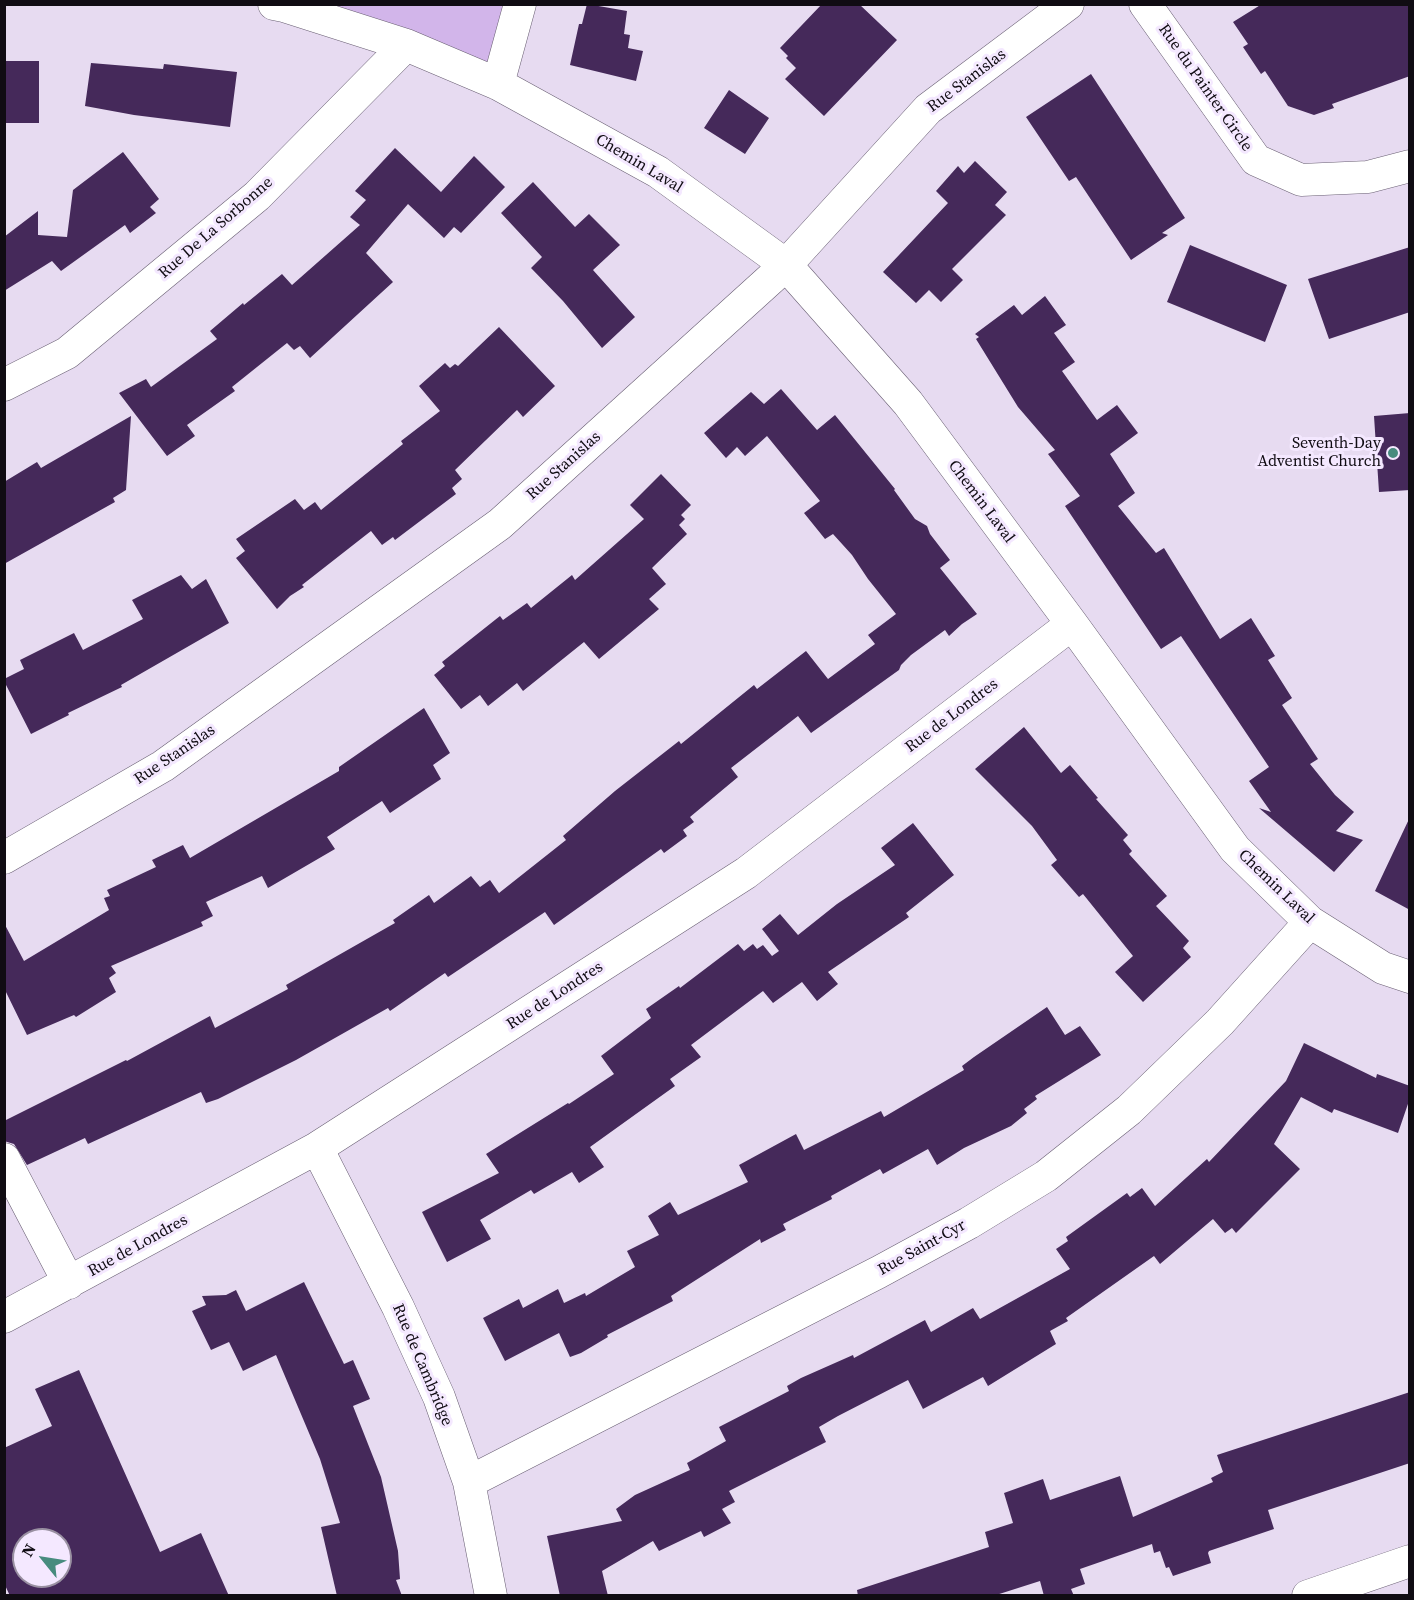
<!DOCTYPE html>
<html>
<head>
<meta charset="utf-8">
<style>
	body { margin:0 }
	#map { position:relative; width:1414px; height:1600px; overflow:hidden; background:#e7dbf1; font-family:"Source Serif 4",serif }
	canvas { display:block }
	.frame { position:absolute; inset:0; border:6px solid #100c13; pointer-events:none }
	.north { position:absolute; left:12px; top:1528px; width:60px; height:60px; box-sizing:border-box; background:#f4e8ff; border:2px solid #9990a1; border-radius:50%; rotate:300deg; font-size:16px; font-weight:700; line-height:24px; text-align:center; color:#100c13 }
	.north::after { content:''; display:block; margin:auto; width:21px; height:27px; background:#478b7e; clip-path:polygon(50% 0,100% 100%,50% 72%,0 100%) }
</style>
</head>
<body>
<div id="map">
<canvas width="1414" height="1600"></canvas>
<div class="frame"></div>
<div class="north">N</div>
</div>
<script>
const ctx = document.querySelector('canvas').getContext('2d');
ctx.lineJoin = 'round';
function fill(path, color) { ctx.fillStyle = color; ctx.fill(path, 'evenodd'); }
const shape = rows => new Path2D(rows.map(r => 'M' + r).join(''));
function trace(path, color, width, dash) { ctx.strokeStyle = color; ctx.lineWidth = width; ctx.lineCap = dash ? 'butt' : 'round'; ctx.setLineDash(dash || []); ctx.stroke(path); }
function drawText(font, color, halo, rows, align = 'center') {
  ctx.font = font + ' "Source Serif 4",serif'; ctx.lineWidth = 6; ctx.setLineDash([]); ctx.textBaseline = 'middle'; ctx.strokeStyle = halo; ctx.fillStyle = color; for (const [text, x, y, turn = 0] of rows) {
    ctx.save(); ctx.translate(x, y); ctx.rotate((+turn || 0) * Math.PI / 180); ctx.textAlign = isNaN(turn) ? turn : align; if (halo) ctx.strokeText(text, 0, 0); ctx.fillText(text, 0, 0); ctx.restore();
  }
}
const green = shape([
	[285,4,520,5,498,84]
]);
const building = shape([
	[587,4,627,11,624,34,630,35,628,48,643,51,636,81,570,65,579,24,582,24],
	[822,4,859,4,897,40,824,116,785,79,796,68,786,58,788,56,780,48],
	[1262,4,1410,4,1410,76,1332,104,1334,108,1314,115,1288,106,1265,71,1261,74,1243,47,1248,44,1233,22],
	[4,61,39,61,39,123,4,123],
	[91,63,163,69,164,64,237,72,230,127,134,115,85,106],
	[1091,74,1185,218,1162,233,1168,235,1131,260,1076,177,1069,181,1026,117],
	[729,90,769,118,745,154,704,128],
	[395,148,441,192,474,156,505,187,461,233,454,227,444,238,408,204,366,253,393,282,310,358,300,346,294,350,287,343,232,387,235,391,187,425,195,436,167,456,119,393,146,379,151,387,217,339,210,331,243,303,244,305,282,274,292,285,360,225,350,217,366,200,355,191],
	[123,152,159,199,150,207,156,213,130,233,125,225,61,271,52,261,4,291,4,237,38,211,38,235,67,237,73,190],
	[975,161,1007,192,995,205,1006,215,952,269,963,280,941,302,929,290,916,303,883,272,948,203,936,191,958,166,964,173],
	[533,182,575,227,589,214,620,245,593,270,635,317,602,348,563,301,531,268,542,257,501,213],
	[1190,245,1287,285,1265,342,1167,302],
	[1410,247,1410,312,1329,339,1308,279],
	[1045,296,1066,325,1054,333,1075,362,1062,371,1097,420,1117,405,1138,433,1110,454,1135,493,1118,506,1156,553,1164,548,1220,639,1251,618,1275,656,1268,660,1292,698,1282,705,1318,759,1310,764,1335,795,1354,812,1336,831,1363,840,1334,872,1259,808,1271,812,1249,781,1269,767,1181,636,1161,649,1065,506,1080,496,1048,454,1055,450,1018,407,976,339,979,337,975,334,1014,305,1022,315],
	[499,327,555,386,523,417,517,410,455,470,462,479,452,488,456,494,395,540,393,537,382,545,371,531,302,585,304,587,290,596,277,609,236,558,245,551,236,539,295,499,304,510,315,502,321,510,387,457,403,444,401,441,440,411,419,386,445,363,450,368,455,364,458,366],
	[781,389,817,430,835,415,895,489,894,490,915,519,927,526,930,534,950,560,940,568,977,614,962,624,949,636,945,630,911,655,901,665,899,670,811,733,798,716,731,768,738,777,690,817,694,822,683,830,687,836,664,853,661,849,554,925,545,912,448,977,445,973,390,1011,388,1008,296,1060,218,1099,206,1103,201,1092,88,1144,85,1138,27,1165,14,1144,4,1141,4,1121,126,1060,127,1061,210,1016,215,1028,288,989,286,985,395,923,393,920,429,895,434,903,471,876,480,887,490,880,499,893,566,840,563,836,615,791,679,741,681,744,754,685,757,689,806,651,828,679,875,644,868,635,896,614,868,579,852,555,833,534,825,539,804,513,820,501,767,436,745,456,737,447,726,458,704,433,751,392,764,404],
	[1410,413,1410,490,1379,492,1374,416],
	[131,416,126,490,113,498,115,502,4,564,4,482,37,462,41,468],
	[661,474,691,505,681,515,685,519,679,525,687,534,652,568,666,584,649,599,659,609,599,659,584,642,523,691,517,683,488,706,480,695,461,709,434,675,445,666,442,662,500,616,503,620,527,603,531,608,572,575,575,580,644,519,630,505],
	[181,575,192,589,206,579,229,623,121,685,122,687,68,713,69,715,31,734,4,681,4,679,24,669,20,660,74,633,83,650,143,619,132,600],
	[424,708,450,753,433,765,441,779,390,813,382,801,327,837,335,849,268,888,262,876,206,902,213,916,201,922,203,926,111,966,116,973,109,978,116,992,76,1017,74,1015,27,1035,4,988,4,923,24,961,109,910,104,898,110,896,107,890,156,867,152,860,183,845,190,858,339,771,339,767],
	[1024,727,1061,773,1070,765,1098,798,1096,799,1128,835,1123,840,1132,851,1129,854,1167,896,1156,906,1189,941,1183,948,1191,957,1143,1002,1115,972,1133,956,1083,894,1079,897,1051,865,1057,860,1032,826,975,769],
	[1410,817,1410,910,1375,891],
	[913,823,954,875,906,913,909,917,828,972,838,984,817,1001,802,982,773,1003,763,991,691,1045,701,1057,670,1079,675,1086,590,1147,604,1167,579,1183,572,1172,534,1194,531,1190,480,1220,491,1239,447,1262,422,1212,499,1173,486,1154,568,1103,569,1104,614,1074,601,1056,651,1018,646,1009,679,986,680,988,738,944,744,951,753,944,757,949,763,945,772,956,779,951,762,929,780,914,798,935,837,904,895,865,881,848],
	[1047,1007,1065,1035,1080,1026,1101,1055,1035,1096,1037,1099,1024,1109,1027,1113,1011,1126,964,1148,937,1165,928,1149,883,1174,880,1169,831,1196,832,1199,783,1224,786,1230,761,1243,760,1239,671,1296,673,1301,607,1335,608,1337,581,1353,570,1357,559,1333,505,1361,483,1318,519,1299,523,1308,558,1289,564,1303,585,1293,586,1296,635,1267,627,1251,659,1235,648,1216,670,1202,678,1215,748,1182,739,1165,796,1134,804,1150,881,1111,884,1117,964,1070,962,1066,974,1057],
	[1304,1043,1376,1078,1377,1074,1410,1086,1410,1098,1398,1133,1334,1109,1332,1113,1301,1097,1274,1144,1300,1169,1236,1233,1232,1228,1225,1233,1213,1219,1160,1264,1154,1256,1066,1318,1068,1321,1050,1331,1056,1344,988,1386,983,1377,923,1409,908,1380,838,1416,819,1427,826,1442,729,1491,735,1502,722,1509,731,1523,704,1537,701,1531,659,1551,653,1541,602,1571,608,1596,560,1596,547,1536,622,1521,616,1509,635,1495,690,1470,687,1463,726,1441,719,1427,789,1391,787,1386,801,1378,853,1355,854,1358,925,1320,931,1332,973,1308,980,1319,1070,1269,1056,1249,1068,1241,1066,1237,1127,1193,1130,1197,1142,1188,1155,1206,1207,1159,1209,1162,1286,1081],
	[304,1282,344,1364,353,1360,370,1399,353,1406,381,1477,398,1551,400,1579,396,1580,402,1596,337,1596,321,1527,340,1523,320,1459,276,1355,243,1371,229,1342,211,1350,192,1311,206,1305,202,1296,226,1295,236,1290,246,1311],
	[79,1370,160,1552,201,1533,229,1596,10,1596,4,1583,4,1448,52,1426,35,1389],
	[24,1540,60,1540,60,1576,24,1576],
	[1410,1392,1410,1463,1268,1510,1274,1529,1209,1551,1208,1553,1211,1563,1173,1576,1169,1567,1166,1568,1160,1551,1154,1553,1152,1544,1080,1569,1085,1584,1071,1589,1074,1596,1044,1596,1040,1581,993,1596,858,1596,857,1590,989,1547,985,1532,1013,1523,1004,1493,1043,1479,1050,1500,1120,1476,1133,1517,1213,1482,1211,1478,1223,1472,1217,1455]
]);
const minor = shape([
	[274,4,284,6,406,45,498,84,658,172,786,265,908,403,1072,624,1235,849,1310,922,1383,968,1410,977],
	[1145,4,1256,160,1301,180,1368,177,1410,166],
	[498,84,520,4],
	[4,385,67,353,257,196,406,45],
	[4,858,163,766,500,524,786,265,928,109,1068,4],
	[317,1148,398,1307,439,1397,469,1482,491,1596],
	[4,1159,69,1283],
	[4,1317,317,1148,746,873,1072,624],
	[469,1482,879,1272,969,1223,1046,1176,1129,1110,1220,1022,1310,922],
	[1308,1596,1410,1561]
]);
const markers = [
	[1393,453,6,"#478b7e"]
];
const streetNames = [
	["Rue Stanislas",967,81,-37],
	["Rue du Painter Circle",1205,88,55],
	["Chemin Laval",639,164,31],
	["Rue De La Sorbonne",216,228,-41],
	["Rue Stanislas",564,466,-42],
	["Chemin Laval",981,502,53],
	["Rue de Londres",952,716,-37],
	["Rue Stanislas",175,755,-34],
	["Chemin Laval",1276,887,44],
	["Rue de Londres",555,996,-33],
	["Rue de Londres",138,1246,-29],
	["Rue Saint-Cyr",922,1248,-29],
	["Rue de Cambridge",422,1365,67]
];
const poiNames = [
	["Seventh-Day",1381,444],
	["Adventist Church",1381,462]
];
fill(green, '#d2b5ea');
fill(building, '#45295a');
trace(minor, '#695f73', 33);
trace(minor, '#fff', 32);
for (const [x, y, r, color] of markers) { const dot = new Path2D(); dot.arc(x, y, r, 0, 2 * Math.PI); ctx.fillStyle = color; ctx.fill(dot); trace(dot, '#f4e8ff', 2); }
drawText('16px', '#100c13', '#f4e8ff', streetNames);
drawText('16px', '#100c13', '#f4e8ff', poiNames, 'right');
</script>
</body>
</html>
